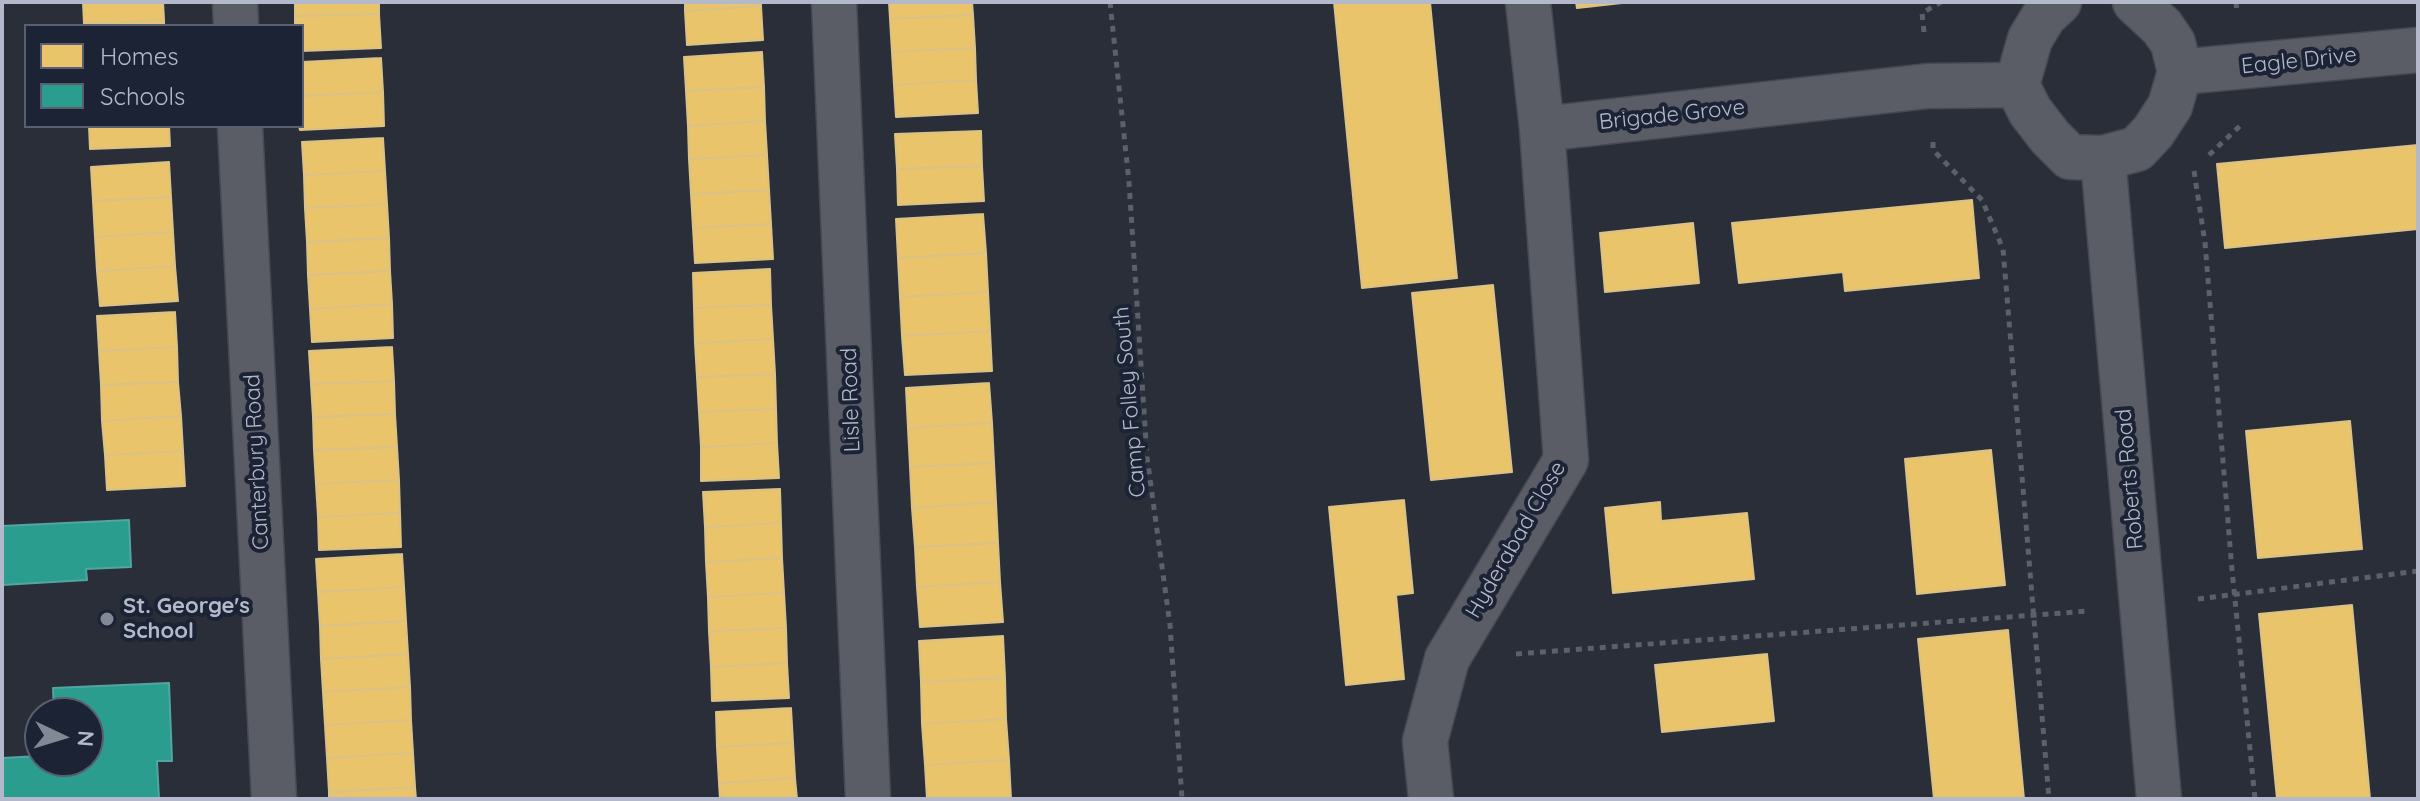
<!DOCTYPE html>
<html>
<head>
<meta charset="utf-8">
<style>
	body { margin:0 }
	#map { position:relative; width:2420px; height:801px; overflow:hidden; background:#292e39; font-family:Quicksand,sans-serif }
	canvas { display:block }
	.frame { position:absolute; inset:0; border:4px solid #b3b9ca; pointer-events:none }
	.legend { position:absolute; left:24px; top:24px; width:280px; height:104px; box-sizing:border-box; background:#1c2334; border:2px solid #585f70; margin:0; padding:10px 14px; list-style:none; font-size:24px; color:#b3b9ca }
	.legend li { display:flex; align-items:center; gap:16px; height:40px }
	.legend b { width:40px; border:2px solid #585f70 }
	.north { position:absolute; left:24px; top:697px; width:80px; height:80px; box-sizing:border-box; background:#1c2334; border:2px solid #585f70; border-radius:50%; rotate:94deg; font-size:22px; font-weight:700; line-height:32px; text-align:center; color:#b3b9ca }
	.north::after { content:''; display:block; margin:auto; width:28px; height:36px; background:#838897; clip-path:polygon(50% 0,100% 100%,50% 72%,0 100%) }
</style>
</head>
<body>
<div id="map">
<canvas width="2420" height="801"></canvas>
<div class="frame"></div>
<ul class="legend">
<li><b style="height:22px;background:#e9c46a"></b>Homes</li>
<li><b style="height:22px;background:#2a9d8f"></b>Schools</li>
</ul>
<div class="north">N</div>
</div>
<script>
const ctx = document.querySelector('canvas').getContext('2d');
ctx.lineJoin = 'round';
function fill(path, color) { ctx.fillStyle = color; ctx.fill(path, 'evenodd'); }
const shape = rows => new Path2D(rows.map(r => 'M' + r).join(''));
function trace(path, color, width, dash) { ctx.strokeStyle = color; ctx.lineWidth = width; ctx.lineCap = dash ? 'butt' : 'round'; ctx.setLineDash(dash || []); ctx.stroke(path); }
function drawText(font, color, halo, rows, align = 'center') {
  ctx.font = font + ' Quicksand,sans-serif'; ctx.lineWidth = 8; ctx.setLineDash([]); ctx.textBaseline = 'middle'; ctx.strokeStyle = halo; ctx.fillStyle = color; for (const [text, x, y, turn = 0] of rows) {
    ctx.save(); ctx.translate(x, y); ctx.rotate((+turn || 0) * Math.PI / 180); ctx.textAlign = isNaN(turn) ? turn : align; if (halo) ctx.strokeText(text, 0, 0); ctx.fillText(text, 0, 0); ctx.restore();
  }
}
const homes = shape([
	[83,2,163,2,164,20,84,24,83,2],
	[295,2,379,2,379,14,295,16,295,2],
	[685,2,761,2,761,6,685,11,685,2],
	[889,2,972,2,973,15,890,19,889,2],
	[1334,2,1430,2,1457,278,1362,288,1334,2],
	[1576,2,1631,2,1577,8,1576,2],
	[761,6,763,40,687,45,685,11,761,6],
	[379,14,381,48,302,51,302,26,295,26,295,16,379,14],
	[973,15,975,48,892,52,890,19,973,15],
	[164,20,164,26,84,26,84,24,164,20],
	[975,48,976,80,894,85,892,52,975,48],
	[762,52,764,87,686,91,684,57,762,52],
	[381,58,383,92,302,96,302,62,381,58],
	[976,80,978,113,896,117,894,85,976,80],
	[764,87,765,121,688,126,686,91,764,87],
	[383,92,384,126,300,130,299,126,302,126,302,96,383,92],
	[765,121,767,155,689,159,688,126,765,121],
	[89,126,169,126,170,146,90,149,89,126],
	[981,131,982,166,897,169,895,134,981,131],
	[383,138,385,171,304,175,302,142,383,138],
	[2418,145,2418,229,2225,248,2217,164,2418,145],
	[767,155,769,190,691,194,689,159,767,155],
	[169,162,171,197,93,201,91,167,169,162],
	[982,166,984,201,898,205,897,169,982,166],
	[385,171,387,204,305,208,304,175,385,171],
	[769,190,771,224,693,228,691,194,769,190],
	[171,197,173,232,95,237,93,201,171,197],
	[1972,200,1979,278,1845,291,1843,272,1739,283,1732,223,1972,200],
	[387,204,389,238,307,242,305,208,387,204],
	[983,214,986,253,898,258,896,219,983,214],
	[1693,223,1699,283,1605,292,1600,233,1693,223],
	[771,224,773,259,695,263,693,228,771,224],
	[173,232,175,266,97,271,95,237,173,232],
	[389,238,390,271,308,275,307,242,389,238],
	[986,253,988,292,900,297,898,258,986,253],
	[175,266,178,301,100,306,97,271,175,266],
	[770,269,771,305,694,308,693,273,770,269],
	[390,271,392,304,310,309,308,275,390,271],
	[1493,285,1512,472,1431,480,1412,293,1493,285],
	[988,292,990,331,902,336,900,297,988,292],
	[392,304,393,338,312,342,310,309,392,304],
	[771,305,773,339,695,343,694,308,771,305],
	[175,312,177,347,99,351,97,316,175,312],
	[990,331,992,371,905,375,902,336,990,331],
	[773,339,775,374,697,377,695,343,773,339],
	[177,347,178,382,101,385,99,351,177,347],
	[392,347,394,381,311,384,309,351,392,347],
	[775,374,776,409,699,412,697,377,775,374],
	[394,381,395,414,313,417,311,384,394,381],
	[178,382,181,416,102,421,101,385,178,382],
	[989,383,992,423,908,428,906,388,989,383],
	[776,409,777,443,701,447,699,412,776,409],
	[395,414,397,447,314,450,313,417,395,414],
	[181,416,183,451,105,455,102,421,181,416],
	[2350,421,2362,549,2258,558,2246,431,2350,421],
	[992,423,994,463,910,467,908,428,992,423],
	[777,443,779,478,701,481,701,447,777,443],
	[397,447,399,480,316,484,314,450,397,447],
	[1991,450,2005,585,1917,594,1905,459,1991,450],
	[183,451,185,486,107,490,105,455,183,451],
	[994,463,996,502,912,508,910,467,994,463],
	[399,480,400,513,318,517,316,484,399,480],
	[780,489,781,523,705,527,703,492,780,489],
	[1404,500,1413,593,1396,595,1404,679,1346,685,1329,507,1404,500],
	[996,502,998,543,915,547,912,508,996,502],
	[1660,502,1661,521,1747,513,1754,579,1613,593,1605,508,1660,502],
	[400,513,401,547,319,550,318,517,400,513],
	[781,523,782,558,706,562,705,527,781,523],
	[998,543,1000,582,917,587,915,547,998,543],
	[402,554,404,587,318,592,316,559,402,554],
	[782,558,784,593,708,597,706,562,782,558],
	[1000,582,1003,622,920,627,917,587,1000,582],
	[404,587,406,621,320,626,318,592,404,587],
	[784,593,786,628,709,631,708,597,784,593],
	[2352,605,2370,799,2277,799,2259,614,2352,605],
	[406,621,408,654,321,659,320,626,406,621],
	[786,628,787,663,711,667,709,631,786,628],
	[2008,630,2024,799,1934,799,1918,639,2008,630],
	[1003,636,1005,678,921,682,919,641,1003,636],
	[408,654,410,687,323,692,321,659,408,654],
	[1767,654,1774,721,1662,732,1655,665,1767,654],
	[787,663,789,698,712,701,711,667,787,663],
	[1005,678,1006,719,922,724,921,682,1005,678],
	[410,687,411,720,325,725,323,692,410,687],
	[791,708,793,743,717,747,716,712,791,708],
	[1006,719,1009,760,925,765,922,724,1006,719],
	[411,720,413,753,327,758,325,725,411,720],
	[793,743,795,778,719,783,717,747,793,743],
	[413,753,415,787,329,792,327,758,413,753],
	[1009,760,1011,799,927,799,925,765,1009,760],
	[795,778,797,799,720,799,719,783,795,778],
	[415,787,416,799,329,799,329,792,415,787]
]);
const schools = shape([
	[129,520,131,567,86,569,87,580,2,585,2,526,129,520],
	[169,683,172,761,157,761,159,799,2,799,2,758,40,756,40,761,88,761,88,713,54,713,53,688,169,683]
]);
const path = shape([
	[1110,2,1129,182,1147,457,1170,625,1182,799],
	[2236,2,2237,13],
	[1924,32,1922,13,1941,2],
	[1933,142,1933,150,1982,200,2003,249,2049,799],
	[2209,155,2242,124],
	[2194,171,2205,243,2232,570,2255,799],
	[2198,599,2418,571],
	[1516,654,2089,611]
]);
const minor = shape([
	[235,2,236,26],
	[834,2,868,799],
	[1528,2,1542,129,1928,86,2017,85],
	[2059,2,2044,16,2030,39,2017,85,2030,111,2050,137,2070,157,2103,158,2137,149,2153,132,2170,106,2180,72,2173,43,2162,27,2135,2],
	[2180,72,2418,50],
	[240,126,274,799],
	[2103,158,2159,799],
	[1431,799,1425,741,1447,659,1566,460,1542,129]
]);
const markers = [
	[107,619,8,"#838897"]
];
const streetNames = [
	["Eagle Drive",2299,61,-6],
	["Brigade Grove",1672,115,-6],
	["Lisle Road",851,400,-92],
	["Camp Folley South",1130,402,-95],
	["Canterbury Road",257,462,-93],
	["Roberts Road",2130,479,-95],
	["Hyderabad Close",1516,540,-60]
];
const poiNames = [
	["St. George's",123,606],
	["School",123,631]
];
fill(homes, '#e9c46a');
trace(homes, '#d9c187', 2);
fill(schools, '#2a9d8f');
trace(schools, '#53a5a1', 2);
trace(minor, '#464952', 47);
trace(path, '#5c6068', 5, [6, 6]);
trace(minor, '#5a5d66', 44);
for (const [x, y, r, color] of markers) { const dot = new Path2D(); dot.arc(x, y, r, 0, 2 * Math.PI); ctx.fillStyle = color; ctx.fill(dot); trace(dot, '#1c2334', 3); }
drawText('22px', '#b3b9ca', '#1c2334', streetNames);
drawText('bold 22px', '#b3b9ca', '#1c2334', poiNames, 'left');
</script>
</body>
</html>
